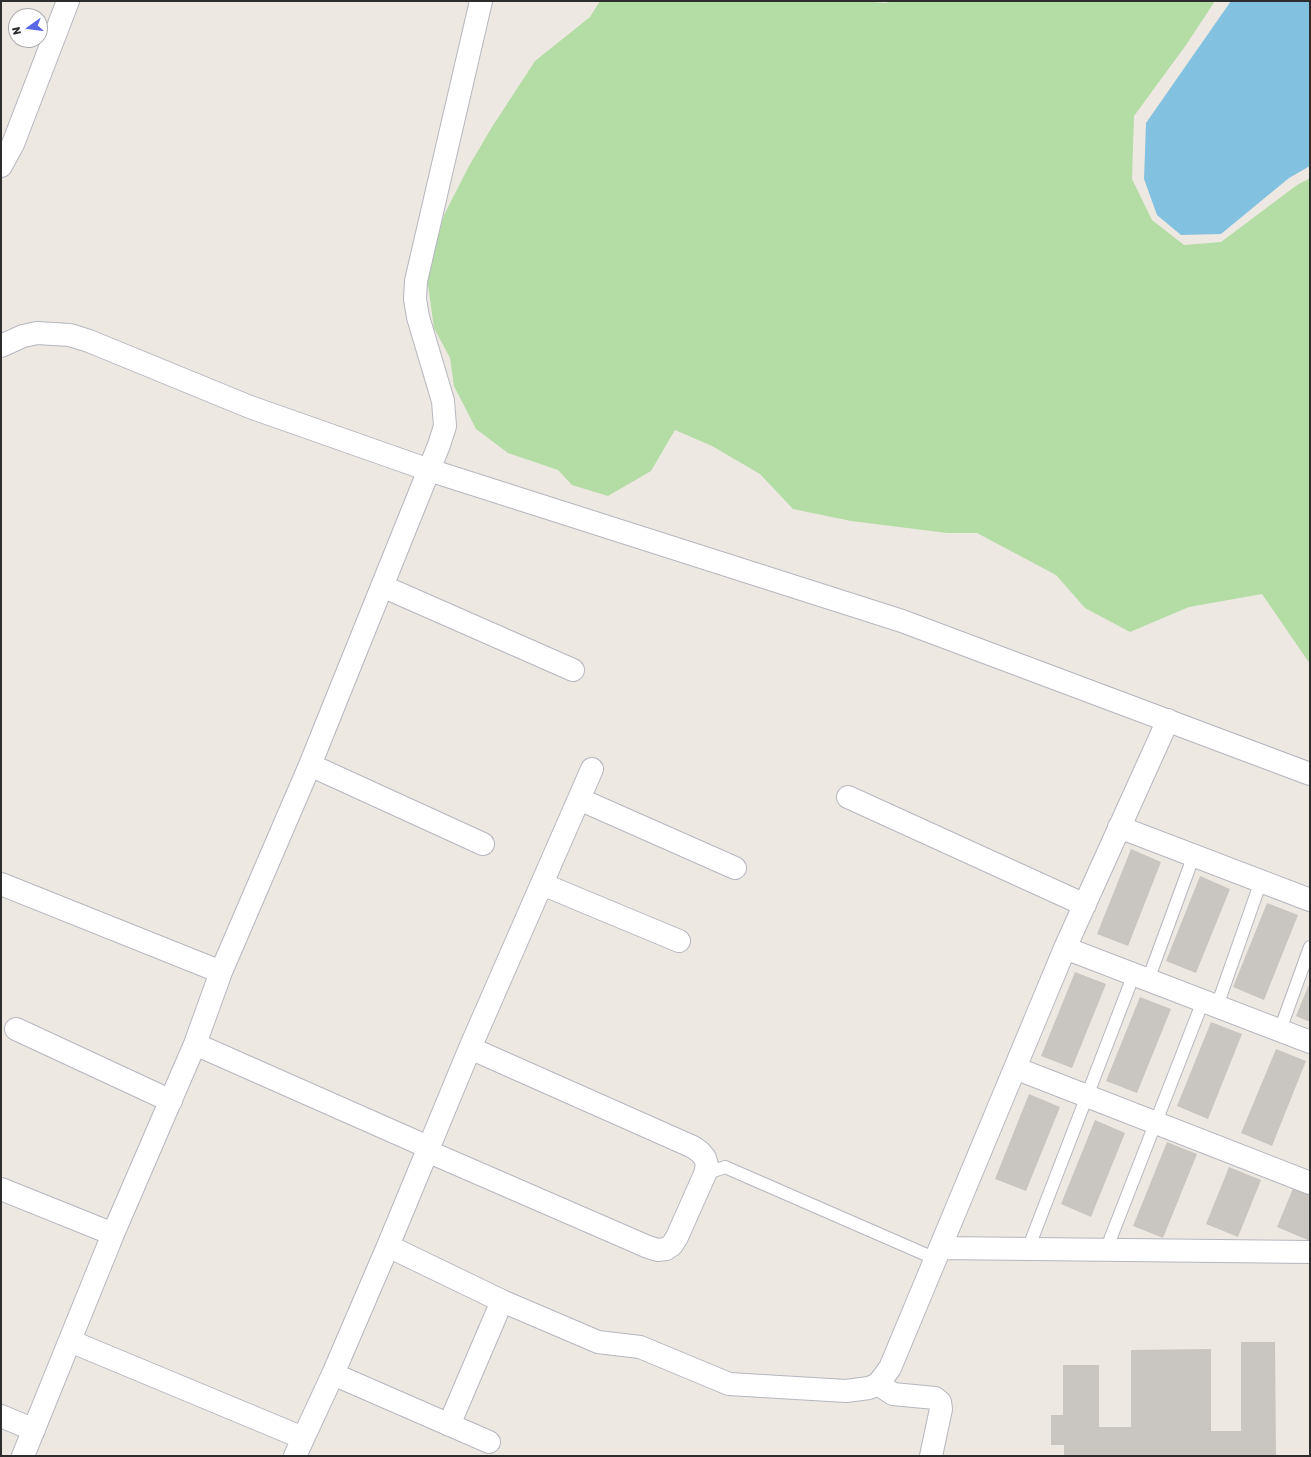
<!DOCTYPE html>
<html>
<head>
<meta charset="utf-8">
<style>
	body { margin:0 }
	#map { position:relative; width:1311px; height:1457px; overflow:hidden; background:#ede9e2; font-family:Rubik,sans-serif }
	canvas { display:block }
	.frame { position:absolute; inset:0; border:2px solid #2d2d2d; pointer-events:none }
	.north { position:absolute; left:8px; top:8px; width:40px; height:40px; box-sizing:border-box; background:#fff; border:1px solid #ababab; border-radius:50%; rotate:256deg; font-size:11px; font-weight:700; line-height:16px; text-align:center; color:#2d2d2d }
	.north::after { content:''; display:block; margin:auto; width:14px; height:18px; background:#5768e4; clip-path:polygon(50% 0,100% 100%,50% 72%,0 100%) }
</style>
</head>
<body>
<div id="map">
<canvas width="1311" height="1457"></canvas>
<div class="frame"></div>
<div class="north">N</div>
</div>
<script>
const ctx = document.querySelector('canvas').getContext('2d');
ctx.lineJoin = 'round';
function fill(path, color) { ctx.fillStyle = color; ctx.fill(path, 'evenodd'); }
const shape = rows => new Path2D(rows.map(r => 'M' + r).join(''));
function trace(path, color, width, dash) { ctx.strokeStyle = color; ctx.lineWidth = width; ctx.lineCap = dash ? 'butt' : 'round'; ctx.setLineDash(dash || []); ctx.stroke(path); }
const green = shape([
	[600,1,865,1,884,3,897,1,1215,1,1186,45,1134,116,1132,179,1152,220,1184,245,1221,242,1297,185,1310,178,1310,664,1262,594,1189,607,1130,632,1085,608,1056,575,977,533,947,533,851,521,793,509,760,474,712,446,675,430,651,471,608,496,572,485,558,470,508,453,476,429,454,386,450,358,434,328,427,278,444,215,469,166,492,127,535,61,590,17]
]);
const water = shape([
	[1231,1,1310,1,1310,166,1289,178,1221,234,1181,235,1157,215,1144,179,1146,123]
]);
const building = shape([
	[1131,849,1161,862,1128,946,1097,934],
	[1200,876,1230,889,1196,973,1166,961],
	[1267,903,1298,915,1264,1000,1233,987],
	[1075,972,1106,984,1072,1068,1041,1056],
	[1310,982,1310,1022,1296,1016],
	[1140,997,1171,1009,1137,1093,1106,1081],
	[1211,1022,1242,1034,1208,1119,1177,1106],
	[1276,1049,1306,1061,1272,1146,1241,1133],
	[1029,1094,1060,1107,1026,1191,995,1179],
	[1095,1120,1125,1133,1091,1217,1061,1204],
	[1167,1142,1197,1154,1163,1238,1133,1226],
	[1229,1167,1261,1180,1238,1237,1206,1224],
	[1294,1186,1310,1193,1310,1241,1277,1227],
	[1241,1342,1275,1342,1276,1456,1064,1456,1064,1445,1051,1445,1051,1415,1063,1415,1063,1365,1099,1365,1099,1427,1131,1427,1131,1350,1211,1349,1211,1431,1241,1431]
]);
const service = shape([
	[1148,980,1194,855],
	[1217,1006,1261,881],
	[1280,1030,1310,947],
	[705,1174,725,1167,936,1259],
	[1028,1249,1134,974],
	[1106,1250,1203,1001]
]);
const minor = shape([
	[1,166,13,144,68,1],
	[382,586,573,670],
	[310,765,483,844],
	[848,797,1085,905],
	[579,799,735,868],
	[1119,827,1310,900],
	[1,884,221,972],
	[542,884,679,941],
	[1065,948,1310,1042],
	[16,1029,171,1101],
	[195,1044,428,1147],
	[1015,1068,1310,1183],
	[427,1151,648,1247,658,1250,666,1249,672,1245,677,1237,705,1174,707,1165,705,1158,700,1152,693,1147,470,1048],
	[1,1189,113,1234],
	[388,1246,502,1301,598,1342,640,1347,729,1384,846,1391,869,1388,878,1384,890,1368,1065,948,1168,720],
	[940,1248,1310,1252],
	[70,1341,303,1438],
	[333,1374,489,1442],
	[878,1384,893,1394,935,1398,940,1402,941,1409,931,1456],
	[1,1416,34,1430],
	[449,1425,502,1301],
	[23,1456,113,1234,195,1044,221,972,310,765,439,445,445,426,443,401,418,317,415,299,416,281,481,1],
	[295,1456,333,1374,388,1246,470,1048,592,769]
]);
const tertiary = shape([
	[1,346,23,336,37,333,70,335,89,341,250,407,429,470,902,621,1310,774]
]);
fill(green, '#b4dca5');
fill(water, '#83c1e1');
fill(building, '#c9c5c0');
trace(service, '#b5b6bf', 14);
trace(minor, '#b5b6bf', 24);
trace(tertiary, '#b5b6bf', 24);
trace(service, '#fff', 12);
trace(minor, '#fff', 22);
trace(tertiary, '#fff', 22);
</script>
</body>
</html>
